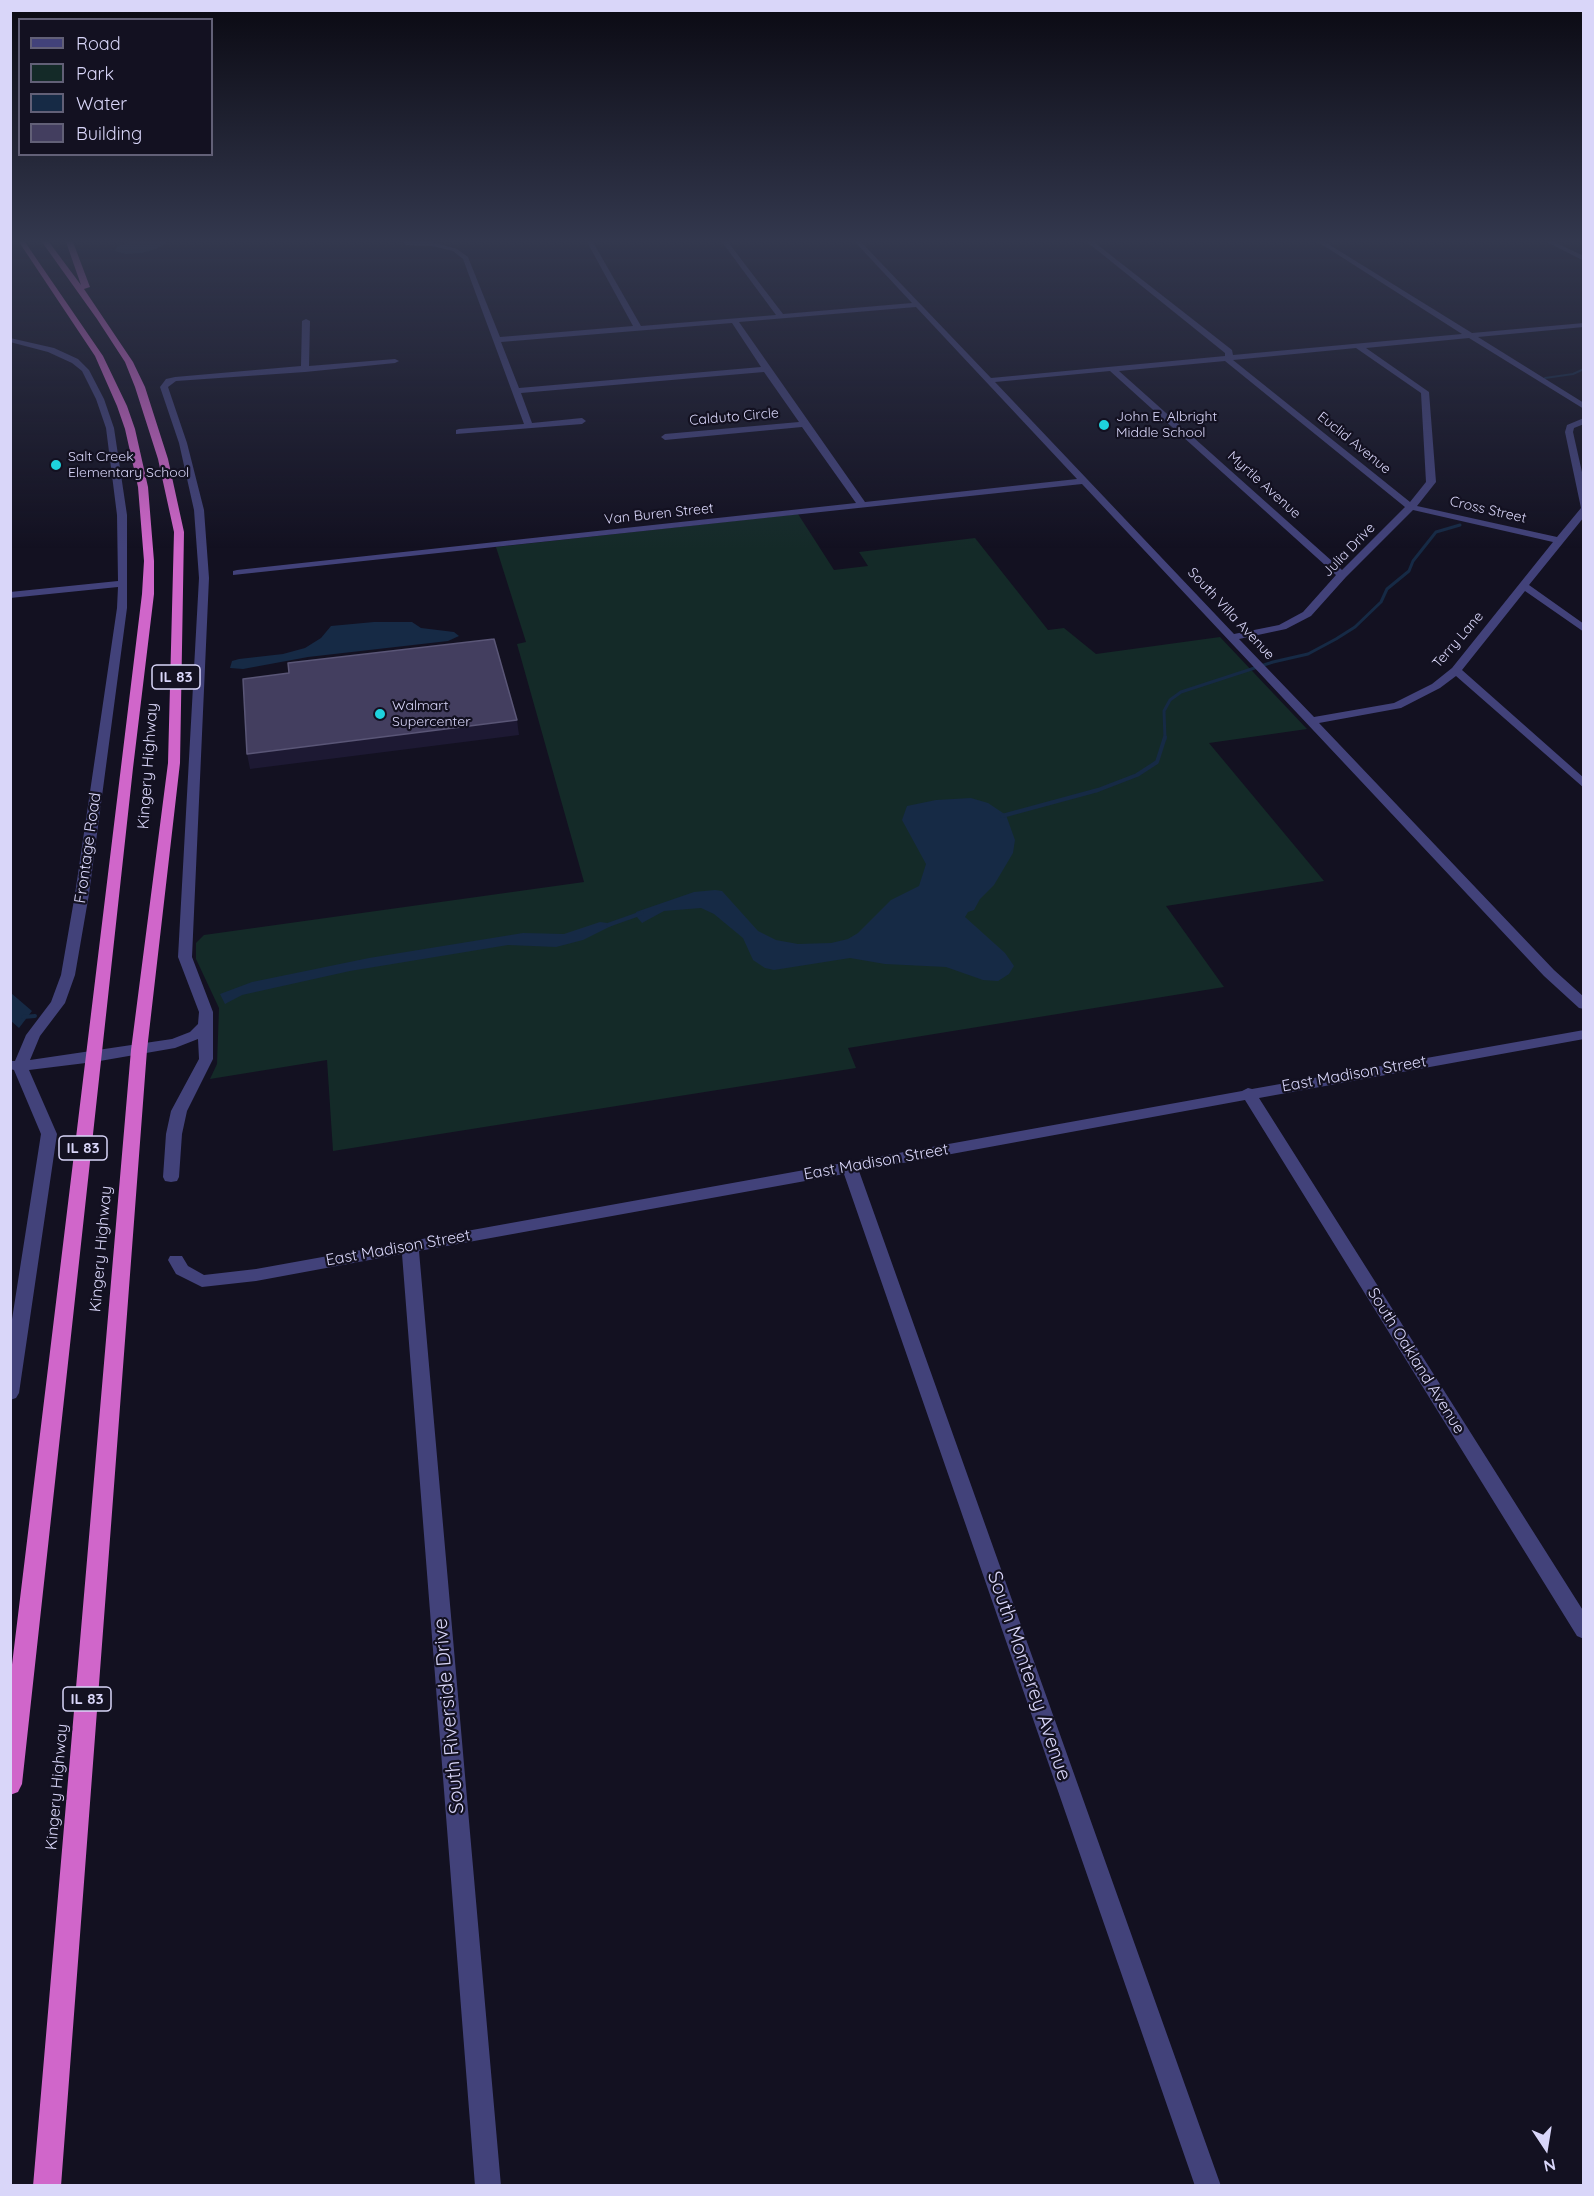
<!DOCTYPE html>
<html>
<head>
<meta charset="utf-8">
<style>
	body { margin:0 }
	#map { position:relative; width:1594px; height:2196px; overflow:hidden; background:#131121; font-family:Quicksand,sans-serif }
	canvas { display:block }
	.frame { position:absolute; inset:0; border:12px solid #d9d6f9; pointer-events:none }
	.legend { position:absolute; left:18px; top:18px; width:195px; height:138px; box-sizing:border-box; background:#131121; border:2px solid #626077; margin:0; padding:8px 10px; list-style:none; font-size:18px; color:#d9d6f9 }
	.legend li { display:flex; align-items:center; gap:12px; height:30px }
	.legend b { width:30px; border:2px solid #626077 }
	.north { position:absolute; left:1516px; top:2118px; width:60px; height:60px; -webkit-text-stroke:4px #131121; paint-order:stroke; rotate:168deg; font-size:16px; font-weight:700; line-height:24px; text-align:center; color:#d9d6f9 }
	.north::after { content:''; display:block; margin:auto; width:21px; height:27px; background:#d9d6f9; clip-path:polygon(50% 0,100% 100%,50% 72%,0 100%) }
</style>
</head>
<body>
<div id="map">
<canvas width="1594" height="2196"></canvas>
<div class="frame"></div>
<ul class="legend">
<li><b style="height:8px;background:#42427a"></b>Road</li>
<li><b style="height:16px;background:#142a28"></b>Park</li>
<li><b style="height:16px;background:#162a45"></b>Water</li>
<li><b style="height:16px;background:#433e5f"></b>Building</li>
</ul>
<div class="north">N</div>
</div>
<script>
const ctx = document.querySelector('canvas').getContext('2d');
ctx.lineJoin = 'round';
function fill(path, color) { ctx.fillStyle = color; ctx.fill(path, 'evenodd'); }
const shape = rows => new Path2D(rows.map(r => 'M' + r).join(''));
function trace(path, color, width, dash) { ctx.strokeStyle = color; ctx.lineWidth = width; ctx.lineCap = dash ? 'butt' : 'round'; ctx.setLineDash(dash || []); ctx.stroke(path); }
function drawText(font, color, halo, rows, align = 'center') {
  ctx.font = font + ' Quicksand,sans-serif'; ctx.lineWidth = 4.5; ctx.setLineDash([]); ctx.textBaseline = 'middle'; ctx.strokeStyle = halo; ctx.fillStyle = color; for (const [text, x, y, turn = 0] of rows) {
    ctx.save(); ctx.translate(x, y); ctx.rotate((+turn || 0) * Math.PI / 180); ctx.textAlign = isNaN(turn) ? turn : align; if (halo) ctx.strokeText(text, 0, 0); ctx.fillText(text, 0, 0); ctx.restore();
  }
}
const green = shape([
	[798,514,834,570,868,566,859,552,975,538,1048,630,1064,628,1096,654,1220,637,1307,729,1209,743,1324,881,1166,906,1224,987,848,1048,856,1068,333,1151,327,1060,210,1079,217,1064,219,1008,196,959,196,943,204,935,584,882,517,644,526,642,496,547]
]);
const water = shape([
	[130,242,166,242,166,243,156,249,142,253,126,254,114,251,118,246],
	[374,622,412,622,421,628,454,632,459,636,448,641,308,657,243,669,230,668,232,661,239,659,283,654,305,648,321,638,331,626],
	[971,798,988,803,1006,815,1015,840,1013,853,994,885,980,899,974,910,968,912,965,917,1005,953,1014,966,1009,974,998,981,983,980,946,967,885,964,850,958,774,970,765,968,753,960,743,938,714,914,701,908,664,911,642,923,637,917,636,912,694,892,715,890,722,891,758,931,776,940,798,944,831,943,848,939,858,933,891,900,919,886,926,864,902,820,907,806,936,800],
	[600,922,615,924,583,940,556,947,508,945,350,971,242,995,225,1004,220,994,252,982,369,958,523,933,564,934],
	[11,993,32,1011,19,1028,11,1021]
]);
const streamFar2 = shape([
	[1545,378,1573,374,1584,369]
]);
const streamFar1 = shape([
	[1165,739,1164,711,1170,700,1181,692,1273,662,1308,654,1336,639,1355,627,1381,602,1387,589,1409,571,1413,561,1436,532,1460,525]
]);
const stream = shape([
	[1002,816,1098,790,1137,775,1157,762,1165,737],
	[608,925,642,913],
	[23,1017,35,1016]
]);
const minor = shape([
	[403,242,432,242,457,249,468,257,500,337,633,326,587,242,593,242,641,326,776,315,722,242,728,242,783,314,912,303,855,242,861,242,991,378,1225,356,1225,353,1087,242,1094,242,1232,350,1233,355,1462,334,1318,242,1325,242,1472,333,1584,323,1584,327,1478,337,1584,403,1584,409,1469,338,1366,348,1429,392,1436,482,1417,506,1557,537,1581,508,1565,432,1567,425,1584,418,1584,424,1574,428,1573,432,1584,481,1584,517,1529,585,1584,624,1584,632,1525,591,1462,670,1584,778,1584,788,1456,676,1440,688,1401,708,1319,723,1554,970,1584,997,1584,1009,1579,1008,1544,976,1082,484,233,575,233,571,237,570,856,503,802,427,665,440,661,437,665,434,799,422,764,372,521,393,532,423,582,418,586,421,582,424,456,434,456,430,459,429,524,424,463,259,453,251,432,246,405,245,403,242],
	[916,307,1077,479,865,502,739,322,916,307],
	[732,323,761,367,519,388,501,342,732,323],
	[1356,348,1421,393,1426,482,1410,502,1233,360,1356,348],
	[1225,361,1405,507,1342,570,1119,371,1225,361],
	[1110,371,1336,575,1303,612,1279,625,1234,634,995,382,1110,371],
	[1413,510,1553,542,1452,668,1432,684,1394,703,1314,717,1239,639,1286,629,1311,616,1346,577,1413,510],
	[1547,242,1554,242,1584,256,1584,261,1547,242],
	[306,319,310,321,309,366,395,359,399,361,395,363,305,372,176,381,168,387,187,443,204,510,209,578,192,957,213,1012,213,1059,187,1111,182,1134,179,1177,177,1181,171,1182,165,1181,163,1177,166,1134,171,1111,199,1059,198,1039,175,1048,94,1062,29,1070,57,1134,19,1393,16,1398,10,1400,10,1332,41,1134,14,1070,10,1069,10,1061,15,1061,26,1035,51,1002,61,975,75,894,117,608,118,587,10,598,10,592,118,581,117,515,106,428,96,399,82,371,72,363,48,352,10,342,10,338,54,348,78,359,89,370,104,399,114,428,127,515,127,608,89,894,75,975,65,1003,40,1036,30,1060,172,1039,190,1032,198,1024,199,1012,178,957,199,578,194,510,179,443,160,387,166,379,175,377,301,366,302,321,306,319],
	[1584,1030,1584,1039,1259,1098,1584,1612,1584,1639,1577,1636,1245,1100,859,1171,1221,2186,1195,2186,844,1174,419,1251,501,2186,475,2186,402,1254,256,1281,202,1287,176,1274,168,1260,170,1256,182,1256,188,1266,204,1275,256,1269,1242,1091,1248,1088,1252,1089,1584,1030]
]);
const trunk = shape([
	[19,242,25,242,103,356,127,406,135,429,148,487,154,561,154,594,133,768,22,1784,18,1792,10,1795,10,1681,142,594,144,561,138,487,125,429,117,406,95,356,19,242],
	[42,242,49,242,81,285,66,242,73,242,90,287,84,289,133,362,145,387,168,459,184,532,180,763,147,1050,61,2186,33,2186,131,1050,168,763,174,532,158,459,135,387,125,362,97,319,42,242]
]);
const shadedWall = shape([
	[517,720,519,735,250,769,247,754]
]);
const building = shape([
	[494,639,517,720,247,754,243,679,289,673,288,663,494,639]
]);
const markers = [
	[1104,425,6,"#1ed2dd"],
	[56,465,6,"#1ed2dd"],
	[380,714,6,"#1ed2dd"]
];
const farStreetnames = [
	["Calduto Circle",734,417,-5],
	["Euclid Avenue",1354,443,39],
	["Myrtle Avenue",1264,485,42],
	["Cross Street",1488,510,13],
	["Van Buren Street",659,514,-6],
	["Julia Drive",1349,550,-46],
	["South Villa Avenue",1231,614,47],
	["Terry Lane",1458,640,-49]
];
const farPoinames = [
	["John E. Albright",1116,417],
	["Middle School",1116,433],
	["Salt Creek",68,457],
	["Elementary School",68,473],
	["Walmart",392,706],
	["Supercenter",392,722]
];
const shields = [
	[176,677,48],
	[83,1148,48],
	[87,1699,48]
];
const shieldNames = [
	["IL 83",176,677],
	["IL 83",83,1148],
	["IL 83",87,1699]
];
const streetNames = [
	["Kingery Highway",148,766,-86],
	["Frontage Road",88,848,-82],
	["East Madison Street",1354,1074,-10],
	["East Madison Street",876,1162,-10],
	["East Madison Street",398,1248,-10],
	["Kingery Highway",101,1249,-85],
	["South Oakland Avenue",1416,1361,58],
	["Kingery Highway",57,1787,-85]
];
const nearStreetnames = [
	["South Monterey Avenue",1029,1676,71],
	["South Riverside Drive",449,1716,-95]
];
fill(green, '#142a28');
fill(water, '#162a45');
trace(streamFar2, '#162a45', 2);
trace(streamFar1, '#162a45', 3);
trace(stream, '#162a45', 4);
fill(minor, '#42427a');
fill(trunk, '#d066ca');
fill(shadedWall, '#1d1933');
fill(building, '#433e5f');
trace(building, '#5a5677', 1.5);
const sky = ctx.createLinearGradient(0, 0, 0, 549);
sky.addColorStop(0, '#0a0912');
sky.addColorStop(0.44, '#33384e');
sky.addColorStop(1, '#33384e00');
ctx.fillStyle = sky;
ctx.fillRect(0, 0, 1594, 549);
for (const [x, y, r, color] of markers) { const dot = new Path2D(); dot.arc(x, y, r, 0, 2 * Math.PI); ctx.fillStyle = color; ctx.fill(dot); trace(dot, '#131121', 2); }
drawText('14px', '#d9d6f9', '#131121', farStreetnames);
drawText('14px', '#d9d6f9', '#131121', farPoinames, 'left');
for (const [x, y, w] of shields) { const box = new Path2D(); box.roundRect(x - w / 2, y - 12, w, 24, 4.5); ctx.fillStyle = '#131121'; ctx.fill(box); trace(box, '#d9d6f9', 1.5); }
drawText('bold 15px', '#d9d6f9', null, shieldNames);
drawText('16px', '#d9d6f9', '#131121', streetNames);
drawText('20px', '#d9d6f9', '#131121', nearStreetnames);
</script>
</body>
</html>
